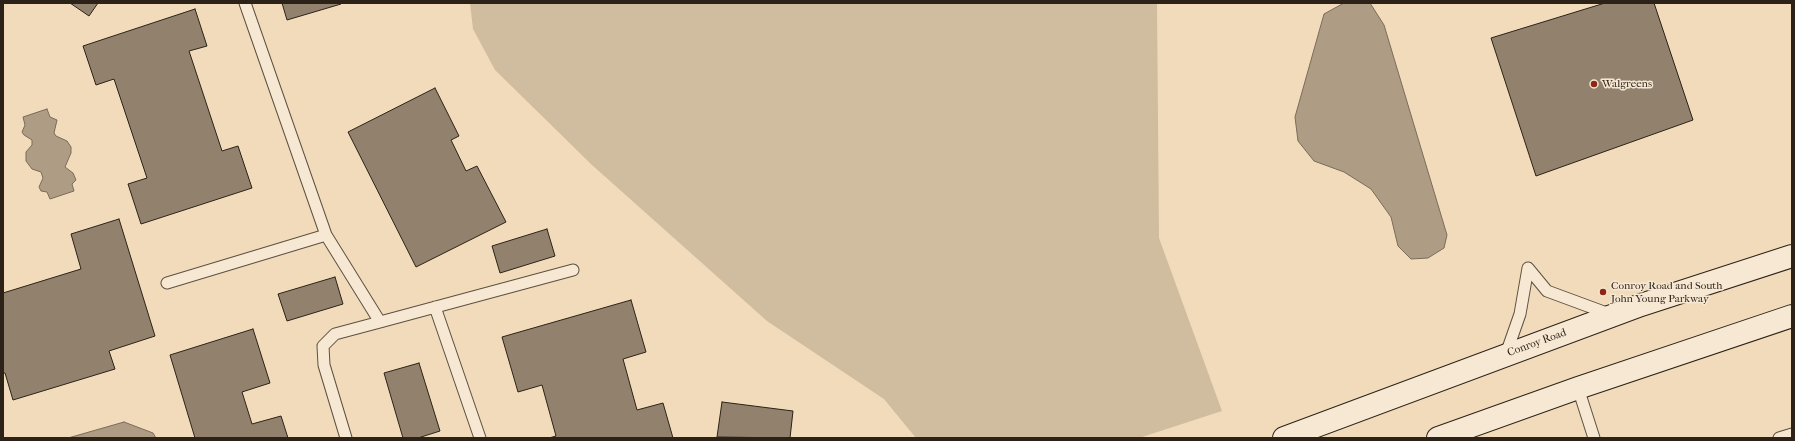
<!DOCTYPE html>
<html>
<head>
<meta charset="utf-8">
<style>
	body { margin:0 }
	#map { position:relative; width:1795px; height:441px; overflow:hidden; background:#f1dbbb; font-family:"IM FELL French Canon",serif }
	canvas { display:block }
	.frame { position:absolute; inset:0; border:4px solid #2c2218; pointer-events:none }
</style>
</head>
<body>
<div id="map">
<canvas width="1795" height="441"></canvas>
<div class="frame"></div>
</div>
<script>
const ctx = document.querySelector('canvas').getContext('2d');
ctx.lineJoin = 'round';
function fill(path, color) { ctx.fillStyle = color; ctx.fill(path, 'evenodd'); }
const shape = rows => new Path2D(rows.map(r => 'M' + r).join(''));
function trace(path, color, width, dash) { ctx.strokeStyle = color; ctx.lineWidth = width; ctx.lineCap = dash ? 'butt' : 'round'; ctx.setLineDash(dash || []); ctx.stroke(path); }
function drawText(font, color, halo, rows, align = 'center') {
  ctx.font = font + ' "IM FELL French Canon",serif'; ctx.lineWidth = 3; ctx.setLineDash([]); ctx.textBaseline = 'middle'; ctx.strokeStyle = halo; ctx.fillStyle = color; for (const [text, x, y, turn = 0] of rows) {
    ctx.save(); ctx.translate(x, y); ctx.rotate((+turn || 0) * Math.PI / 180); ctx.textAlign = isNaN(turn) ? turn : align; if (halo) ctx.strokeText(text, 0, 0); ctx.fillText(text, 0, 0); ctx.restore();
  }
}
const green = shape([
	[470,3,1157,3,1159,238,1222,411,1139,438,916,438,884,399,767,321,592,165,495,70,473,29]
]);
const water = shape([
	[1344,3,1370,3,1384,25,1447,235,1444,248,1428,258,1411,259,1398,246,1391,217,1371,189,1344,172,1314,161,1298,141,1295,117,1324,14,1344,3],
	[47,109,50,117,57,120,54,133,56,136,67,141,71,147,71,153,65,167,73,173,76,180,72,184,74,191,50,199,47,192,41,191,39,187,43,178,41,172,32,169,26,161,26,152,32,145,32,140,24,135,22,132,25,125,23,117,47,109],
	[124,422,153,433,156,438,68,438,124,422]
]);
const building = shape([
	[70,3,98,3,89,16,70,3],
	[282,3,341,3,341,4,287,20,282,3],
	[1605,3,1654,3,1693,120,1536,176,1491,38,1605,3],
	[195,9,207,46,189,51,222,151,238,146,252,188,141,224,128,184,147,178,114,79,96,85,83,46,195,9],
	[435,88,459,136,451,140,466,171,477,166,506,222,416,267,348,132,435,88],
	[119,219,155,336,109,351,115,369,13,400,5,373,3,373,3,293,81,269,71,234,119,219],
	[547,229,555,256,500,273,492,246,547,229],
	[335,277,343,304,287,321,278,294,335,277],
	[631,300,646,352,623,359,637,410,663,403,673,438,549,438,556,436,542,385,518,392,502,337,631,300],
	[253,329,270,383,242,392,252,424,281,416,288,438,195,438,170,355,253,329],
	[419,363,440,431,418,438,403,438,384,373,419,363],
	[722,402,793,411,790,438,717,437,722,402]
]);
const lane = shape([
	[245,3,326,235,380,322,573,270],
	[167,283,326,235],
	[435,307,480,438],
	[1506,354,1520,314,1528,268,1547,291,1612,315],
	[1578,388,1594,438],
	[346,438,324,365,323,346,335,334,380,322],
	[1779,438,1792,434]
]);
const secondary = shape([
	[1284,438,1641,305,1792,256],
	[1438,438,1578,388,1792,316]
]);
const markers = [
	[1594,84,4,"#8f2418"],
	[1603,292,4,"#8f2418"]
];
const poiNames = [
	["Walgreens",1602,84],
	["Conroy Road and South",1611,286],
	["John Young Parkway",1611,299]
];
const streetNames = [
	["Conroy Road",1537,343,-20]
];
fill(green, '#d0bc9f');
fill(water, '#ae9c84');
trace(water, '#7a6b59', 1);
fill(building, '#92826d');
trace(building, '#2c2218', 1);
trace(lane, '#5d5041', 13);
trace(secondary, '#2c2218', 24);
trace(lane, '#f6e8d3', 11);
trace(secondary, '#f6e8d3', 22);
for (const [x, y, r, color] of markers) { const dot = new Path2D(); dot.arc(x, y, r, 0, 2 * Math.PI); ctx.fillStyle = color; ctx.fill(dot); trace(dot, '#f6e8d3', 1.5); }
drawText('11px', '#2c2218', '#f6e8d3', poiNames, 'left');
drawText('11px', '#2c2218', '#f6e8d3', streetNames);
</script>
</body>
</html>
